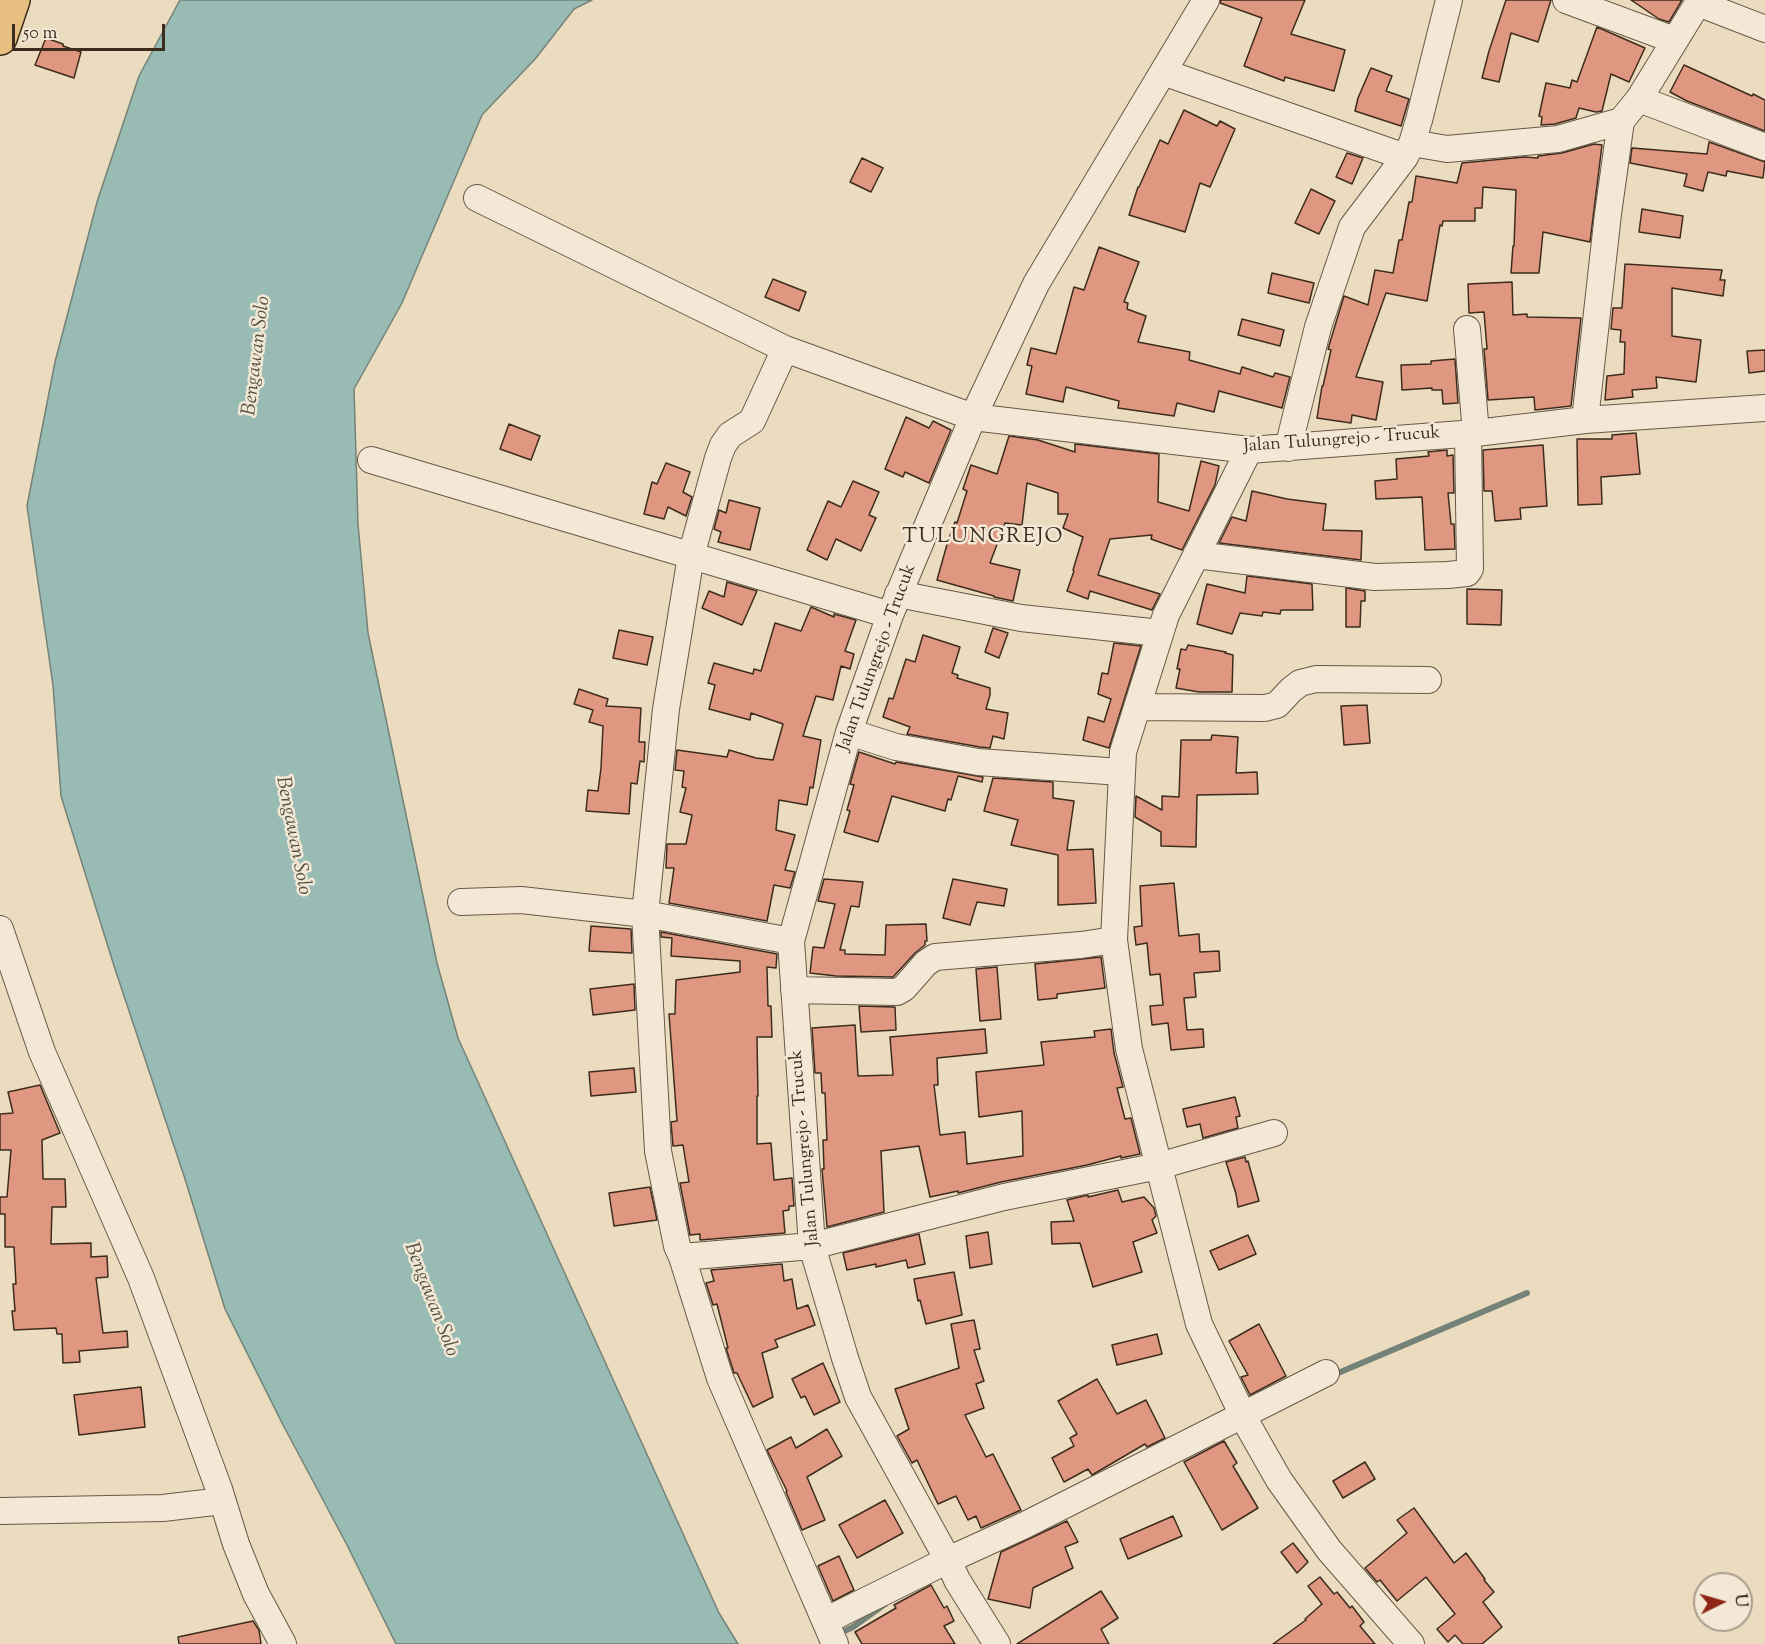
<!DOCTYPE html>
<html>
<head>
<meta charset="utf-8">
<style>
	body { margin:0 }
	#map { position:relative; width:1765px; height:1644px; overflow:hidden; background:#ebdcbf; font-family:"Sorts Mill Goudy",serif }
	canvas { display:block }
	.north { position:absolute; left:1693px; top:1572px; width:60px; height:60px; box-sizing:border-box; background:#f2e8d5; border:2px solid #aa9d8b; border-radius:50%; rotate:85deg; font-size:16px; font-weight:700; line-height:24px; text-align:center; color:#3d2c1d }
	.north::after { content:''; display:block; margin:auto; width:21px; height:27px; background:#8f2418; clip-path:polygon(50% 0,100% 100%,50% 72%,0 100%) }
	.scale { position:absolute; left:12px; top:24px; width:153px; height:27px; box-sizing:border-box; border:3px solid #3d2c1d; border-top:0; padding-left:8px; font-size:18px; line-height:21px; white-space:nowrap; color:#3d2c1d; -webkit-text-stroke:4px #f2e8d5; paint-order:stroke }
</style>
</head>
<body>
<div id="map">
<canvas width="1765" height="1644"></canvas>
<div class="north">U</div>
<div class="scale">50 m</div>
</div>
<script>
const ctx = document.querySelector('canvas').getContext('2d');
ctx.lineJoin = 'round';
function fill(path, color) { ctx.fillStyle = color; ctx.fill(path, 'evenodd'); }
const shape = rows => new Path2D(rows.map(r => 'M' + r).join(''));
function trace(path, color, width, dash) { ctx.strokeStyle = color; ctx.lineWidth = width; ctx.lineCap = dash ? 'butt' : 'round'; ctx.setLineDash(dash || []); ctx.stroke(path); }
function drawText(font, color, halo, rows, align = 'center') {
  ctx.font = font + ' "Sorts Mill Goudy",serif'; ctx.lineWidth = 5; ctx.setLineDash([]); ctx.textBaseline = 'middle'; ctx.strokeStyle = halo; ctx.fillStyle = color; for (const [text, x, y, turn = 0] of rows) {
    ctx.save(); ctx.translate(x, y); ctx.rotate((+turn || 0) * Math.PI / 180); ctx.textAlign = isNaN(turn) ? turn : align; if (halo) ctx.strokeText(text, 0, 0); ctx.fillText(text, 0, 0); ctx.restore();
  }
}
const water = shape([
	[180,0,592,0,574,9,536,58,482,115,402,303,354,389,358,524,368,633,437,963,458,1038,719,1613,738,1644,396,1644,347,1545,282,1423,225,1309,185,1179,115,969,61,796,53,685,27,506,55,362,97,202,139,76,180,0]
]);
const stream = shape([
	[1331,1376,1527,1293],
	[838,1634,853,1627,885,1604]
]);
const building = shape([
	[1221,0,1305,0,1291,34,1345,50,1334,91,1285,77,1284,81,1244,66,1262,18,1220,3,1221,0],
	[1506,0,1551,0,1538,42,1511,33,1499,82,1482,78,1489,51,1506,0],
	[1631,0,1682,0,1669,22,1659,19,1631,0],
	[1597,27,1645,48,1629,82,1611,74,1602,111,1596,112,1579,108,1576,118,1555,124,1541,125,1542,117,1539,116,1546,83,1570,88,1572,80,1577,82,1597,27],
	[46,38,63,44,63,46,81,52,74,78,35,65,46,38],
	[1684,65,1752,96,1753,94,1765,100,1765,131,1687,101,1670,92,1684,65],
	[1371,68,1392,76,1386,91,1409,99,1401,126,1355,111,1358,98,1371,68],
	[1184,110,1217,126,1220,121,1235,129,1210,187,1200,183,1185,232,1129,215,1138,187,1139,187,1160,140,1168,144,1184,110],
	[1709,142,1765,162,1763,178,1727,171,1726,176,1708,172,1703,191,1684,186,1687,174,1630,163,1632,148,1707,154,1709,142],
	[1594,144,1602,145,1590,242,1543,232,1539,273,1511,273,1513,246,1514,246,1516,190,1483,187,1482,208,1475,208,1475,221,1443,221,1442,226,1440,225,1427,301,1386,293,1356,377,1383,382,1376,420,1352,415,1351,423,1317,418,1322,386,1323,386,1331,350,1328,349,1344,296,1368,305,1375,270,1393,273,1399,240,1402,240,1409,202,1412,202,1416,176,1457,183,1462,163,1524,157,1538,158,1538,156,1562,153,1594,144],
	[1347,153,1363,158,1352,184,1336,177,1347,153],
	[862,158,883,168,871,192,850,182,862,158],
	[1311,189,1335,201,1319,234,1295,223,1311,189],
	[1642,209,1683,216,1680,238,1639,232,1642,209],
	[1099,247,1139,262,1124,302,1128,303,1127,309,1146,316,1138,342,1190,352,1189,360,1240,374,1242,367,1273,377,1275,373,1290,377,1282,408,1219,391,1214,412,1177,403,1174,416,1118,408,1119,401,1066,387,1063,402,1026,394,1032,366,1027,365,1031,348,1056,354,1074,287,1084,290,1099,247],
	[1625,264,1722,270,1720,280,1725,280,1723,296,1672,288,1672,336,1701,340,1696,382,1656,377,1657,388,1632,390,1633,397,1605,400,1607,376,1624,374,1625,342,1620,342,1621,330,1611,329,1613,308,1622,308,1625,264],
	[1272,273,1314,283,1309,303,1268,293,1272,273],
	[773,279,806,292,799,311,765,297,773,279],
	[1512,282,1513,315,1527,314,1527,317,1581,318,1571,406,1535,410,1534,397,1488,400,1484,349,1487,349,1484,312,1469,313,1468,284,1512,282],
	[1242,319,1284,330,1280,346,1238,335,1242,319],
	[1765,350,1765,371,1749,373,1747,351,1765,350],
	[1455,359,1458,403,1443,404,1442,390,1432,390,1432,388,1402,390,1401,365,1431,364,1431,361,1455,359],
	[906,417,929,428,933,421,951,430,929,483,905,472,903,477,885,469,906,417],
	[509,424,540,436,531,460,500,449,509,424],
	[1636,433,1640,474,1601,477,1602,504,1578,505,1577,439,1612,439,1612,435,1636,433],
	[1009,436,1038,440,1075,452,1075,444,1159,454,1158,502,1189,511,1201,461,1219,466,1215,485,1182,550,1151,539,1152,535,1110,539,1098,575,1160,594,1152,610,1090,591,1088,599,1067,591,1074,571,1073,570,1083,537,1063,528,1068,514,1058,514,1058,493,1027,483,1022,525,1005,523,990,563,1020,570,1013,601,994,597,994,596,937,580,948,541,955,522,957,523,967,491,963,489,971,465,997,474,1009,436],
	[1543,445,1547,506,1520,508,1521,519,1495,521,1492,491,1484,491,1483,450,1543,445],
	[1447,450,1447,456,1453,455,1454,493,1448,493,1451,524,1454,524,1455,549,1425,550,1422,497,1376,499,1375,481,1397,479,1396,459,1429,456,1428,452,1447,450],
	[666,463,690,472,683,492,692,497,686,516,668,507,664,519,644,514,652,482,657,484,666,463],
	[853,481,879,492,869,515,876,518,861,551,836,539,827,560,807,550,828,501,841,507,853,481],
	[1252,491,1287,499,1326,504,1323,530,1362,531,1361,560,1219,543,1232,517,1246,521,1252,491],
	[729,500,760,508,750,550,718,542,721,532,714,529,719,510,726,513,729,500],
	[1247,576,1312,584,1313,610,1281,610,1280,614,1263,612,1262,616,1240,613,1232,634,1197,624,1207,584,1245,593,1247,576],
	[727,582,757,591,742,625,702,608,709,591,724,597,727,582],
	[1346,588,1365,591,1365,601,1361,601,1360,627,1346,627,1346,588],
	[1467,589,1502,590,1501,625,1467,624,1467,589],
	[811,607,834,617,834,614,856,620,845,651,854,654,850,669,841,666,833,700,816,696,803,736,821,740,813,788,810,787,807,805,779,800,776,830,795,835,785,870,795,872,790,888,774,885,767,921,669,903,674,868,666,868,667,844,686,844,692,815,680,812,686,788,682,787,684,771,675,770,677,750,727,757,729,750,756,758,773,760,783,724,751,713,750,720,709,709,715,685,708,683,714,663,753,674,754,669,761,671,775,623,801,631,811,607],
	[993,628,1008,633,999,658,985,652,993,628],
	[619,630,653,637,647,665,613,658,619,630],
	[923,635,960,647,952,673,958,675,957,678,990,688,990,695,986,709,1008,713,1004,739,993,736,990,748,980,747,907,734,910,727,883,717,889,698,893,699,906,659,915,662,923,635],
	[1114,643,1141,646,1109,748,1083,740,1088,717,1104,722,1111,699,1098,694,1102,673,1108,674,1114,643],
	[1188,645,1226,652,1225,653,1233,655,1232,692,1199,692,1176,688,1180,669,1177,669,1181,649,1186,650,1188,645],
	[579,689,608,699,606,706,641,708,639,742,645,742,644,762,640,761,637,784,631,783,629,814,586,811,588,790,598,791,601,768,603,726,589,722,593,710,574,704,579,689],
	[1367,705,1370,743,1344,745,1341,706,1367,705],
	[1212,735,1238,737,1236,773,1257,772,1258,794,1197,795,1196,847,1161,846,1161,832,1135,817,1136,797,1136,796,1162,810,1162,796,1179,797,1181,740,1211,740,1212,735],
	[859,752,895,764,896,762,983,777,982,782,958,776,951,800,948,799,945,811,892,796,878,842,844,832,850,811,847,810,854,785,850,784,859,752],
	[993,778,1053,782,1053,798,1074,801,1067,850,1093,849,1096,903,1058,905,1058,855,1011,845,1018,820,984,811,993,778],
	[824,879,863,882,859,907,851,906,840,950,845,950,845,954,885,955,886,925,926,924,927,941,925,941,925,945,915,953,893,977,836,976,810,973,813,947,824,948,835,904,818,901,824,879],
	[953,879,1007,889,1004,906,977,902,970,925,943,918,953,879],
	[1174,883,1179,936,1199,934,1200,952,1219,951,1220,971,1194,973,1196,997,1184,998,1187,1030,1203,1029,1204,1047,1171,1050,1168,1023,1152,1025,1150,1006,1163,1005,1160,974,1150,975,1147,943,1136,945,1134,927,1142,926,1140,886,1174,883],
	[591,926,631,929,632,953,589,951,591,926],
	[661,932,777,954,776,968,767,967,768,1006,771,1006,772,1037,757,1037,758,1096,757,1096,757,1144,771,1143,774,1180,792,1178,794,1206,789,1206,789,1210,783,1211,785,1233,700,1240,700,1234,690,1235,680,1183,689,1182,683,1145,673,1146,671,1122,677,1121,669,1014,675,1014,676,980,740,972,740,961,671,956,672,938,661,937,661,932],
	[1101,957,1105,988,1057,994,1057,998,1038,1000,1035,964,1101,957],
	[997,967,1001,1019,980,1021,976,969,997,967],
	[634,984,635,1010,593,1015,590,989,634,984],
	[859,1006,895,1007,896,1030,861,1032,859,1006],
	[855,1025,858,1076,893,1075,890,1037,985,1029,987,1053,937,1058,938,1085,934,1085,940,1135,965,1132,967,1164,1023,1156,1022,1111,979,1117,976,1072,1044,1065,1041,1042,1095,1037,1094,1031,1111,1029,1114,1053,1123,1087,1117,1088,1125,1119,1131,1118,1140,1154,1121,1158,1121,1156,1087,1165,1001,1182,958,1193,958,1191,930,1197,919,1146,881,1151,884,1212,827,1227,822,1169,824,1169,823,1140,827,1140,825,1093,822,1093,821,1073,815,1073,812,1028,855,1025],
	[634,1068,636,1092,591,1096,589,1072,634,1068],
	[40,1085,60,1133,42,1140,43,1179,65,1179,66,1207,52,1207,51,1244,91,1243,91,1257,107,1256,108,1277,96,1278,103,1333,127,1331,128,1347,79,1351,80,1362,63,1363,62,1334,57,1334,56,1328,14,1330,12,1311,15,1311,13,1284,16,1284,14,1247,5,1247,5,1214,0,1214,0,1197,7,1197,11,1150,0,1150,0,1114,13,1113,8,1092,40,1085],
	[1235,1097,1240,1116,1236,1117,1238,1128,1203,1138,1200,1124,1187,1127,1183,1109,1235,1097],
	[1245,1157,1246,1162,1248,1161,1259,1201,1238,1207,1236,1194,1226,1162,1245,1157],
	[650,1187,657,1220,614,1226,609,1193,650,1187],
	[1118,1190,1122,1202,1144,1197,1154,1208,1156,1216,1152,1220,1157,1233,1133,1242,1142,1272,1093,1287,1080,1243,1052,1244,1051,1222,1074,1221,1067,1200,1088,1195,1088,1197,1118,1190],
	[988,1232,992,1264,970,1268,966,1236,988,1232],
	[919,1234,925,1264,908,1268,906,1260,876,1267,876,1264,847,1270,843,1253,919,1234],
	[1248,1235,1256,1254,1219,1270,1210,1251,1248,1235],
	[782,1264,784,1281,792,1279,797,1309,808,1305,815,1325,775,1340,778,1347,762,1353,773,1397,753,1407,737,1373,734,1373,726,1348,728,1348,717,1304,713,1305,706,1283,714,1281,711,1270,782,1264],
	[954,1272,962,1315,926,1324,920,1300,918,1301,914,1279,954,1272],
	[974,1320,980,1349,974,1350,984,1381,976,1384,984,1408,965,1415,986,1457,993,1454,1021,1510,981,1528,976,1516,968,1520,956,1496,938,1504,917,1460,912,1463,897,1436,909,1429,895,1389,959,1368,951,1324,974,1320],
	[1259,1324,1286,1376,1250,1395,1241,1377,1248,1375,1229,1341,1259,1324],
	[1157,1334,1162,1354,1117,1365,1112,1345,1157,1334],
	[823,1363,840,1402,814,1415,805,1396,801,1398,792,1379,823,1363],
	[1097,1379,1117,1414,1146,1400,1165,1438,1147,1447,1145,1444,1092,1475,1088,1469,1064,1482,1052,1458,1074,1446,1070,1438,1077,1434,1058,1401,1097,1379],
	[141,1387,145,1427,79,1435,74,1395,141,1387],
	[827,1429,842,1456,807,1477,825,1520,802,1530,786,1492,787,1491,767,1450,791,1437,796,1448,827,1429],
	[1224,1441,1237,1463,1233,1466,1258,1508,1222,1530,1184,1462,1224,1441],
	[1365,1462,1375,1479,1343,1498,1333,1481,1365,1462],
	[885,1500,903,1533,857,1558,839,1525,885,1500],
	[1414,1508,1454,1563,1466,1553,1485,1579,1484,1580,1494,1592,1483,1602,1502,1627,1482,1644,1463,1644,1455,1635,1448,1642,1437,1629,1455,1614,1426,1577,1397,1601,1380,1580,1377,1582,1365,1568,1407,1533,1397,1520,1414,1508],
	[1173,1516,1182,1536,1128,1559,1120,1539,1173,1516],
	[1067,1521,1078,1542,1065,1547,1073,1568,1033,1588,1030,1608,988,1599,1001,1552,1067,1521],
	[1293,1543,1308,1562,1297,1573,1281,1552,1293,1543],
	[839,1556,854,1590,833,1601,818,1566,839,1556],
	[1320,1577,1334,1594,1337,1592,1350,1608,1352,1606,1364,1622,1360,1626,1375,1644,1273,1644,1306,1620,1305,1619,1322,1604,1308,1586,1320,1577],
	[931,1585,944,1608,947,1606,954,1621,944,1626,955,1644,862,1644,855,1632,896,1608,894,1605,931,1585],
	[1101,1591,1118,1618,1101,1629,1109,1644,1017,1644,1101,1591],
	[253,1621,259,1630,261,1644,179,1644,178,1637,253,1621]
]);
const minor = shape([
	[1566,0,1674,40],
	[1163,72,1405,157],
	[1639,99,1765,147],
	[1412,143,1447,149,1558,139,1621,121],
	[477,198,785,349,973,417,1036,284,1206,0],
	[1467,329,1476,433],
	[785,349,752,421,730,435,723,445,718,458,691,556,666,709,645,914,658,1151,677,1246,682,1257,812,1246,1004,1197,1159,1166,1274,1133],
	[1585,420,1608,214,1621,121,1639,99,1698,3,1765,29],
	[1288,448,1318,327,1352,227,1405,157,1412,143,1419,120,1449,0],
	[1249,450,1166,615,1123,752,1114,940,1129,1049,1199,1324,1246,1422,1279,1480,1329,1550,1411,1644],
	[371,460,890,615],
	[1196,555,1375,577,1448,575,1467,573,1470,569,1468,433],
	[898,594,1021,618,1160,633],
	[1137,707,1265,708,1277,705,1291,690,1300,683,1316,679,1428,680],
	[849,732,896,747,978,762,1121,772],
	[461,902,521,900,645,914,791,941],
	[0,929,42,1052,141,1278,219,1489,236,1544,256,1594,283,1644],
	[794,990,897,992,904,988,926,963,935,957,1081,945,1114,940],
	[682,1257,720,1378,835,1644],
	[0,1511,163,1508,222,1501],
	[825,1621,948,1560,1025,1525,1326,1373],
	[997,1644,957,1580,948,1560,858,1397,845,1358,812,1246,791,941,849,732,890,615,973,417,1249,450,1476,433,1585,420,1765,408]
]);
const highway = shape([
	[0,38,13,0]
]);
const streetNames = [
	["Jalan Tulungrejo - Trucuk",1342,441,-4],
	["Jalan Tulungrejo - Trucuk",878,658,-70],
	["Jalan Tulungrejo - Trucuk",806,1148,-95]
];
const waterNames = [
	["Bengawan Solo",258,356,-83],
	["Bengawan Solo",292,836,79],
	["Bengawan Solo",430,1300,69]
];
const quarterNames = [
	["TULUNGREJO",983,538]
];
fill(water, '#98bbb4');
trace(water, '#748278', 1.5);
trace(stream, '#748278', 6);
fill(building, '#df9781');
trace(building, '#3d2c1d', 1.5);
trace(minor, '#685846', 28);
trace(highway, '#3d2c1d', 36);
trace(minor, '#f2e8d5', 26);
trace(highway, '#e6be80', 33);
drawText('18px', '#3d2c1d', '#f2e8d5', streetNames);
drawText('italic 20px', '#545043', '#f2e8d5', waterNames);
ctx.letterSpacing = '1.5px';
drawText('21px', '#3d2c1d', '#f2e8d5', quarterNames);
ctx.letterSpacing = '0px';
</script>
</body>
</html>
